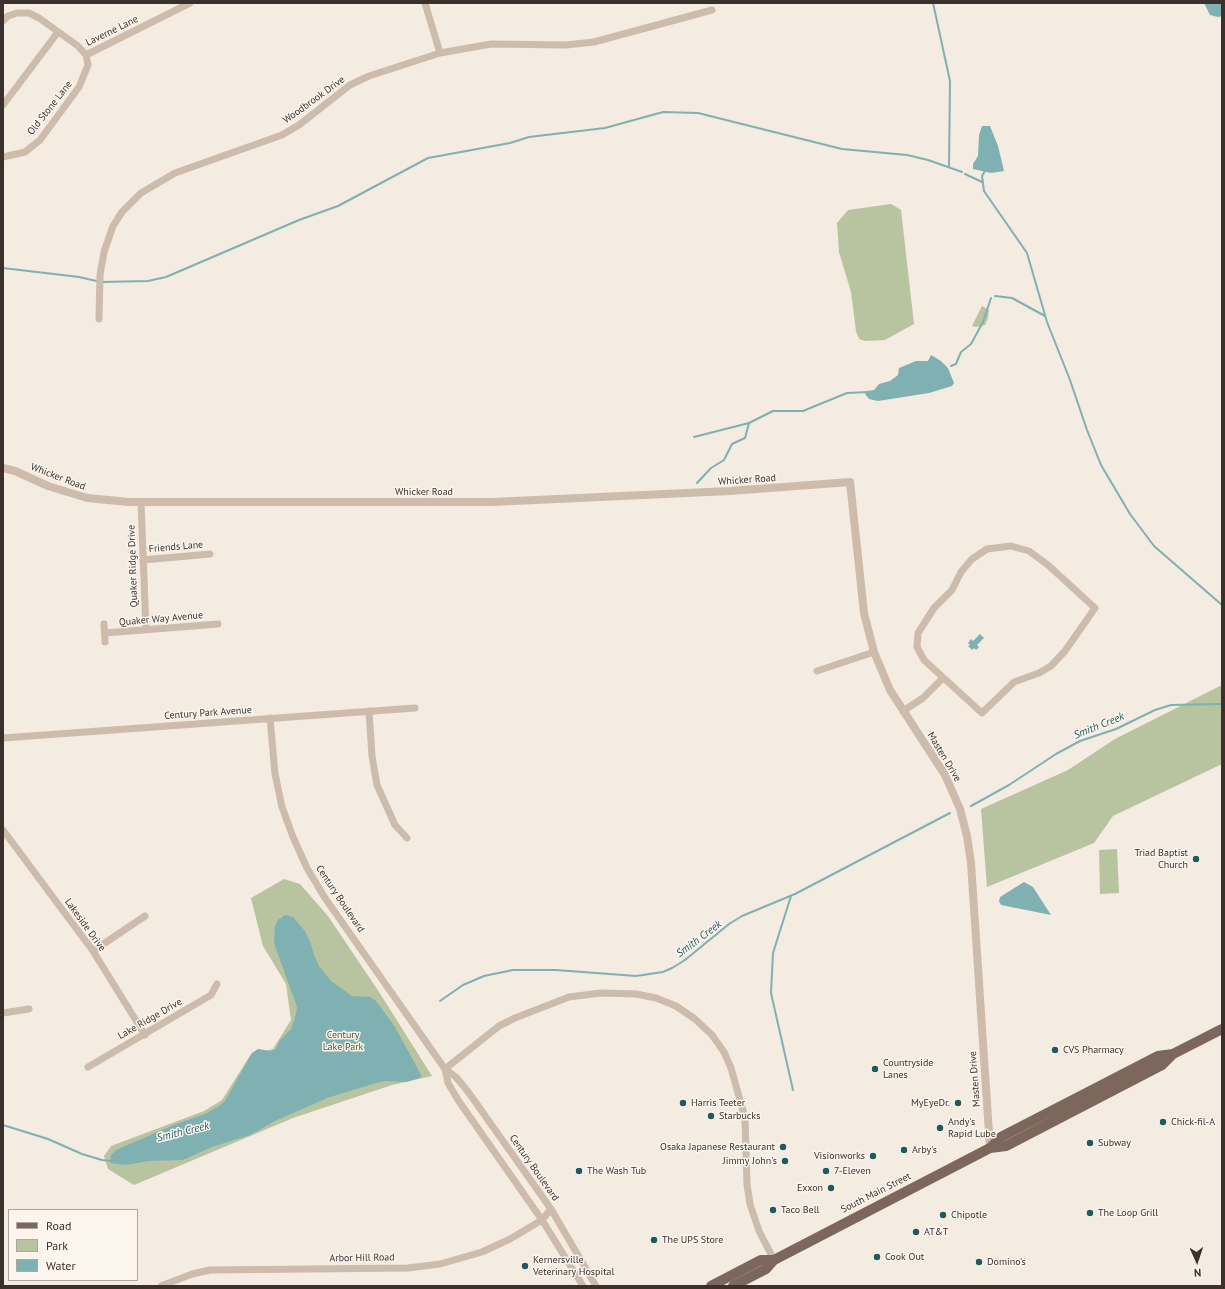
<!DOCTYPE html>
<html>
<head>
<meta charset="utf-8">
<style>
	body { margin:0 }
	#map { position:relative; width:1225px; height:1289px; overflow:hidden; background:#f4ebe1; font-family:"PT Sans",sans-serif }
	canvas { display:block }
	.frame { position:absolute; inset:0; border:4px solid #3b302b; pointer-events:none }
	.legend { position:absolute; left:8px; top:1209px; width:130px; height:72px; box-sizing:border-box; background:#fbf5ee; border:1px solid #aea6a0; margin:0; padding:5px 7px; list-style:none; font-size:12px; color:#3b302b }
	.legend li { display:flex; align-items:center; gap:8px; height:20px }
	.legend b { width:20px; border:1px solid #aea6a0 }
	.north { position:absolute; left:1177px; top:1241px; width:40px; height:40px; -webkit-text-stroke:3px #fbf5ee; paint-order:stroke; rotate:177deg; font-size:11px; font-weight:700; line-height:16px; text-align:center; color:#3b302b }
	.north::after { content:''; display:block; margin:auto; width:14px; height:18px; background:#3b302b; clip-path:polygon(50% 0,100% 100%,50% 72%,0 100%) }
</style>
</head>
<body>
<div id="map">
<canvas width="1225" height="1289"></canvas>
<div class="frame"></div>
<ul class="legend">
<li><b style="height:5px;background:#7d675c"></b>Road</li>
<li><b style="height:11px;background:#b8c4a0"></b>Park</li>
<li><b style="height:11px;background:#7fb0b2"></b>Water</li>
</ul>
<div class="north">N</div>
</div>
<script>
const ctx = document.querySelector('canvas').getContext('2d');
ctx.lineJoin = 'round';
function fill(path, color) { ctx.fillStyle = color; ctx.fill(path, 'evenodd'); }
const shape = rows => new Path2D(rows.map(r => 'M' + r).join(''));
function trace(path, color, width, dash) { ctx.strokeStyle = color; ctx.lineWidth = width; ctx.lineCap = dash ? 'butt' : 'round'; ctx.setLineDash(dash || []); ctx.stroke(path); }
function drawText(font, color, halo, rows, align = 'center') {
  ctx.font = font + ' "PT Sans",sans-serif'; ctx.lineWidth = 3; ctx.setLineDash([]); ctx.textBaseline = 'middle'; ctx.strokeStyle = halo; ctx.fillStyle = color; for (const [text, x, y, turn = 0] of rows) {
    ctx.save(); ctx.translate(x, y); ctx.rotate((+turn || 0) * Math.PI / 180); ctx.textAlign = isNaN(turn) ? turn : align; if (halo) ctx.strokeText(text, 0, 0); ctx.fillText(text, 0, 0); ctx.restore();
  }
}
const green = shape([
	[891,204,901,210,914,324,885,340,865,341,859,339,856,331,851,292,839,252,837,223,848,210],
	[982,306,989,310,988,318,985,325,976,327,972,326],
	[1222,685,1222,764,1113,816,1094,843,987,887,981,809,1068,770,1115,739],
	[1117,849,1119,893,1100,894,1099,850],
	[284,879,300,884,328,916,379,992,432,1076,392,1085,293,1118,134,1185,108,1169,104,1156,111,1146,204,1111,222,1100,251,1054,273,1049,291,1020,286,984,263,946,251,898]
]);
const water = shape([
	[1204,3,1222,3,1222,16,1218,17,1210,15],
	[982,126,990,126,998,146,1004,171,991,173,973,169,973,164,978,156,979,135],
	[931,355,941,361,948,368,954,383,952,386,929,393,878,401,869,399,865,394,867,391,874,390,879,384,890,381,898,375,899,368,916,361,928,361],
	[980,634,984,638,977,645,979,647,976,650,974,648,972,650,968,646,970,645,968,643,971,639,973,641],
	[1024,882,1033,887,1051,915,1001,905,999,901,1000,897],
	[285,915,293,917,305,931,311,944,314,955,319,966,331,981,352,996,370,997,376,1001,395,1027,421,1075,420,1078,406,1082,386,1081,376,1083,327,1098,275,1121,250,1135,212,1147,183,1160,149,1161,125,1165,110,1163,111,1155,116,1150,176,1124,205,1114,219,1106,225,1101,252,1053,258,1049,271,1051,276,1049,280,1040,291,1029,296,1014,297,1007,274,943,275,926,278,920]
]);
const stream = shape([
	[933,3,950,81,949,167],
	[985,171,982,176,984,191,1027,253,1047,322,1070,380,1087,430,1101,465,1130,514,1154,546,1222,605],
	[965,174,982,182],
	[3,268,79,277,101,282,148,281,166,277,299,220,338,206,428,158,510,143,529,137,605,128,663,112,698,113,842,149,907,155,928,160,962,172],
	[995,296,1012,298,1045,316],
	[951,366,956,364,961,352,971,344,983,322,991,298],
	[694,437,749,423],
	[697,483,711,468,724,460,732,444,745,438,749,423,773,411,803,411,847,393,869,392],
	[971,806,1009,785,1056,754,1080,741,1116,729,1155,710,1171,705,1222,704],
	[791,896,773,953,771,993,793,1090],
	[440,1001,463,985,484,976,513,970,556,970,636,976,663,972,672,968,685,960,729,924,742,916,795,894,950,813],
	[3,1125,48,1139,82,1154,102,1160,111,1161]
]);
const minor = shape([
	[425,3,440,53],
	[3,21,8,16,17,13,29,13,39,18,78,46,86,55,88,65,79,87,40,140,25,152,3,157],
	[86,55,190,3],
	[3,105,58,32],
	[99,319,100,275,104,252,113,226,122,212,141,193,175,173,282,135,299,125,350,85,369,76,440,53,491,44,566,45,594,42,712,10],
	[141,502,146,630],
	[1011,546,1029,551,1048,565,1095,608,1065,651,1051,666,1039,673,1014,682,982,713,924,660,917,647,918,633,934,608,952,590,961,572,972,559,987,549,1011,546],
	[143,560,210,554],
	[104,624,105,642],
	[105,633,218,624],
	[817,671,874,652],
	[369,711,372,756,377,785,395,825,407,838],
	[903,711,923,698,943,678],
	[270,718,275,774,282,807,293,837,307,868,325,898,445,1069,456,1077,469,1093,551,1209,596,1286],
	[3,738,415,708],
	[3,830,93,951,145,1035],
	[93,951,145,916],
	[3,1013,29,1009],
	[88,1067,211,995,217,984],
	[445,1069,499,1026,515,1018,569,997,601,993,636,994,656,998,676,1006,695,1019,712,1035,724,1052,731,1068,745,1118,747,1184,750,1204,759,1231,774,1260],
	[445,1069,448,1083,458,1100,542,1220,583,1286],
	[161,1286,192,1274,210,1270,408,1268,440,1264,482,1252,510,1239,542,1220,551,1209]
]);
const tertiary = shape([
	[3,468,15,471,48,486,87,498,129,502,492,502,730,491,850,482,864,613,874,652,890,690,945,775,960,809,967,836,971,863,990,1148]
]);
const primary = shape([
	[990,1148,1001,1137,1158,1056,1173,1054],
	[711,1286,761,1260,774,1260],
	[733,1286,766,1269,774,1260,990,1148,1006,1146,1162,1065,1173,1054,1222,1029]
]);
const markers = [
	[1196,859,4,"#1f5a5e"],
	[1055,1050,4,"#1f5a5e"],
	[875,1069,4,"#1f5a5e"],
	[683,1103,4,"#1f5a5e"],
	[958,1103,4,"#1f5a5e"],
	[711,1116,4,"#1f5a5e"],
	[1163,1122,4,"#1f5a5e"],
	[940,1128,4,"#1f5a5e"],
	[1090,1143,4,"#1f5a5e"],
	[783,1147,4,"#1f5a5e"],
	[904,1150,4,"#1f5a5e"],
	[873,1156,4,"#1f5a5e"],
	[785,1161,4,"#1f5a5e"],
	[579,1171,4,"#1f5a5e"],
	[826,1171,4,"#1f5a5e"],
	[831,1188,4,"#1f5a5e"],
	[773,1210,4,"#1f5a5e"],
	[1090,1213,4,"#1f5a5e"],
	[943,1215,4,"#1f5a5e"],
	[916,1232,4,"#1f5a5e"],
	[654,1240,4,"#1f5a5e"],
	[877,1257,4,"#1f5a5e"],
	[979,1262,4,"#1f5a5e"],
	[525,1266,4,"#1f5a5e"]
];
const streetNames = [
	["Laverne Lane",112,31,-26],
	["Woodbrook Drive",314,100,-36],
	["Old Stone Lane",50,108,-52],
	["Whicker Road",58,477,21],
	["Whicker Road",747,480,-4],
	["Whicker Road",424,492],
	["Friends Lane",176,547,-5],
	["Quaker Ridge Drive",133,566,-92],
	["Quaker Way Avenue",161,619,-5],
	["Century Park Avenue",208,713,-4],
	["Masten Drive",944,757,59],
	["Century Boulevard",340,899,56],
	["Lakeside Drive",85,925,54],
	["Lake Ridge Drive",150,1019,-30],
	["Masten Drive",975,1079,-94],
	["Century Boulevard",534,1168,55],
	["South Main Street",876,1193,-27],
	["Arbor Hill Road",362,1258,-1]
];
const poiNames = [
	["Triad Baptist",1188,853,"right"],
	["Church",1188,865,"right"],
	["CVS Pharmacy",1063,1050],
	["Countryside",883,1063],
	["Lanes",883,1075],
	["Harris Teeter",691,1103],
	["MyEyeDr.",950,1103,"right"],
	["Starbucks",719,1116],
	["Andy's",948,1122],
	["Rapid Lube",948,1134],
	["Chick-fil-A",1171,1122],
	["Subway",1098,1143],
	["Osaka Japanese Restaurant",775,1147,"right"],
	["Arby's",912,1150],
	["Visionworks",865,1156,"right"],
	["Jimmy John's",777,1161,"right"],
	["The Wash Tub",587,1171],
	["7-Eleven",834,1171],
	["Exxon",823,1188,"right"],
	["Taco Bell",781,1210],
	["The Loop Grill",1098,1213],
	["Chipotle",951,1215],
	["AT&T",924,1232],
	["The UPS Store",662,1240],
	["Cook Out",885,1257],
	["Kernersville",533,1260],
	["Veterinary Hospital",533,1272],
	["Domino's",987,1262]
];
const parkNames = [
	["Century",343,1035],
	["Lake Park",343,1047]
];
const waterNames = [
	["Smith Creek",1099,726,-22],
	["Smith Creek",699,939,-37],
	["Smith Creek",183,1132,-14]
];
fill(green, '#b8c4a0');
fill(water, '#7fb0b2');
trace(stream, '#7fb0b2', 2);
trace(minor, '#cdbbac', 7);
trace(tertiary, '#cdbbac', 8);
trace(primary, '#7d675c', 10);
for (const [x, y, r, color] of markers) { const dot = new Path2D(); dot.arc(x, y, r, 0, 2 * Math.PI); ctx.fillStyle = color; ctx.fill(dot); trace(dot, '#fbf5ee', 1.5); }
drawText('10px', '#3b302b', '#fbf5ee', streetNames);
drawText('10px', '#3b302b', '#fbf5ee', poiNames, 'left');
drawText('10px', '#4a5a2e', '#fbf5ee', parkNames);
drawText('italic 11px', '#1f5a5e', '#fbf5ee', waterNames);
</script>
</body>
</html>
